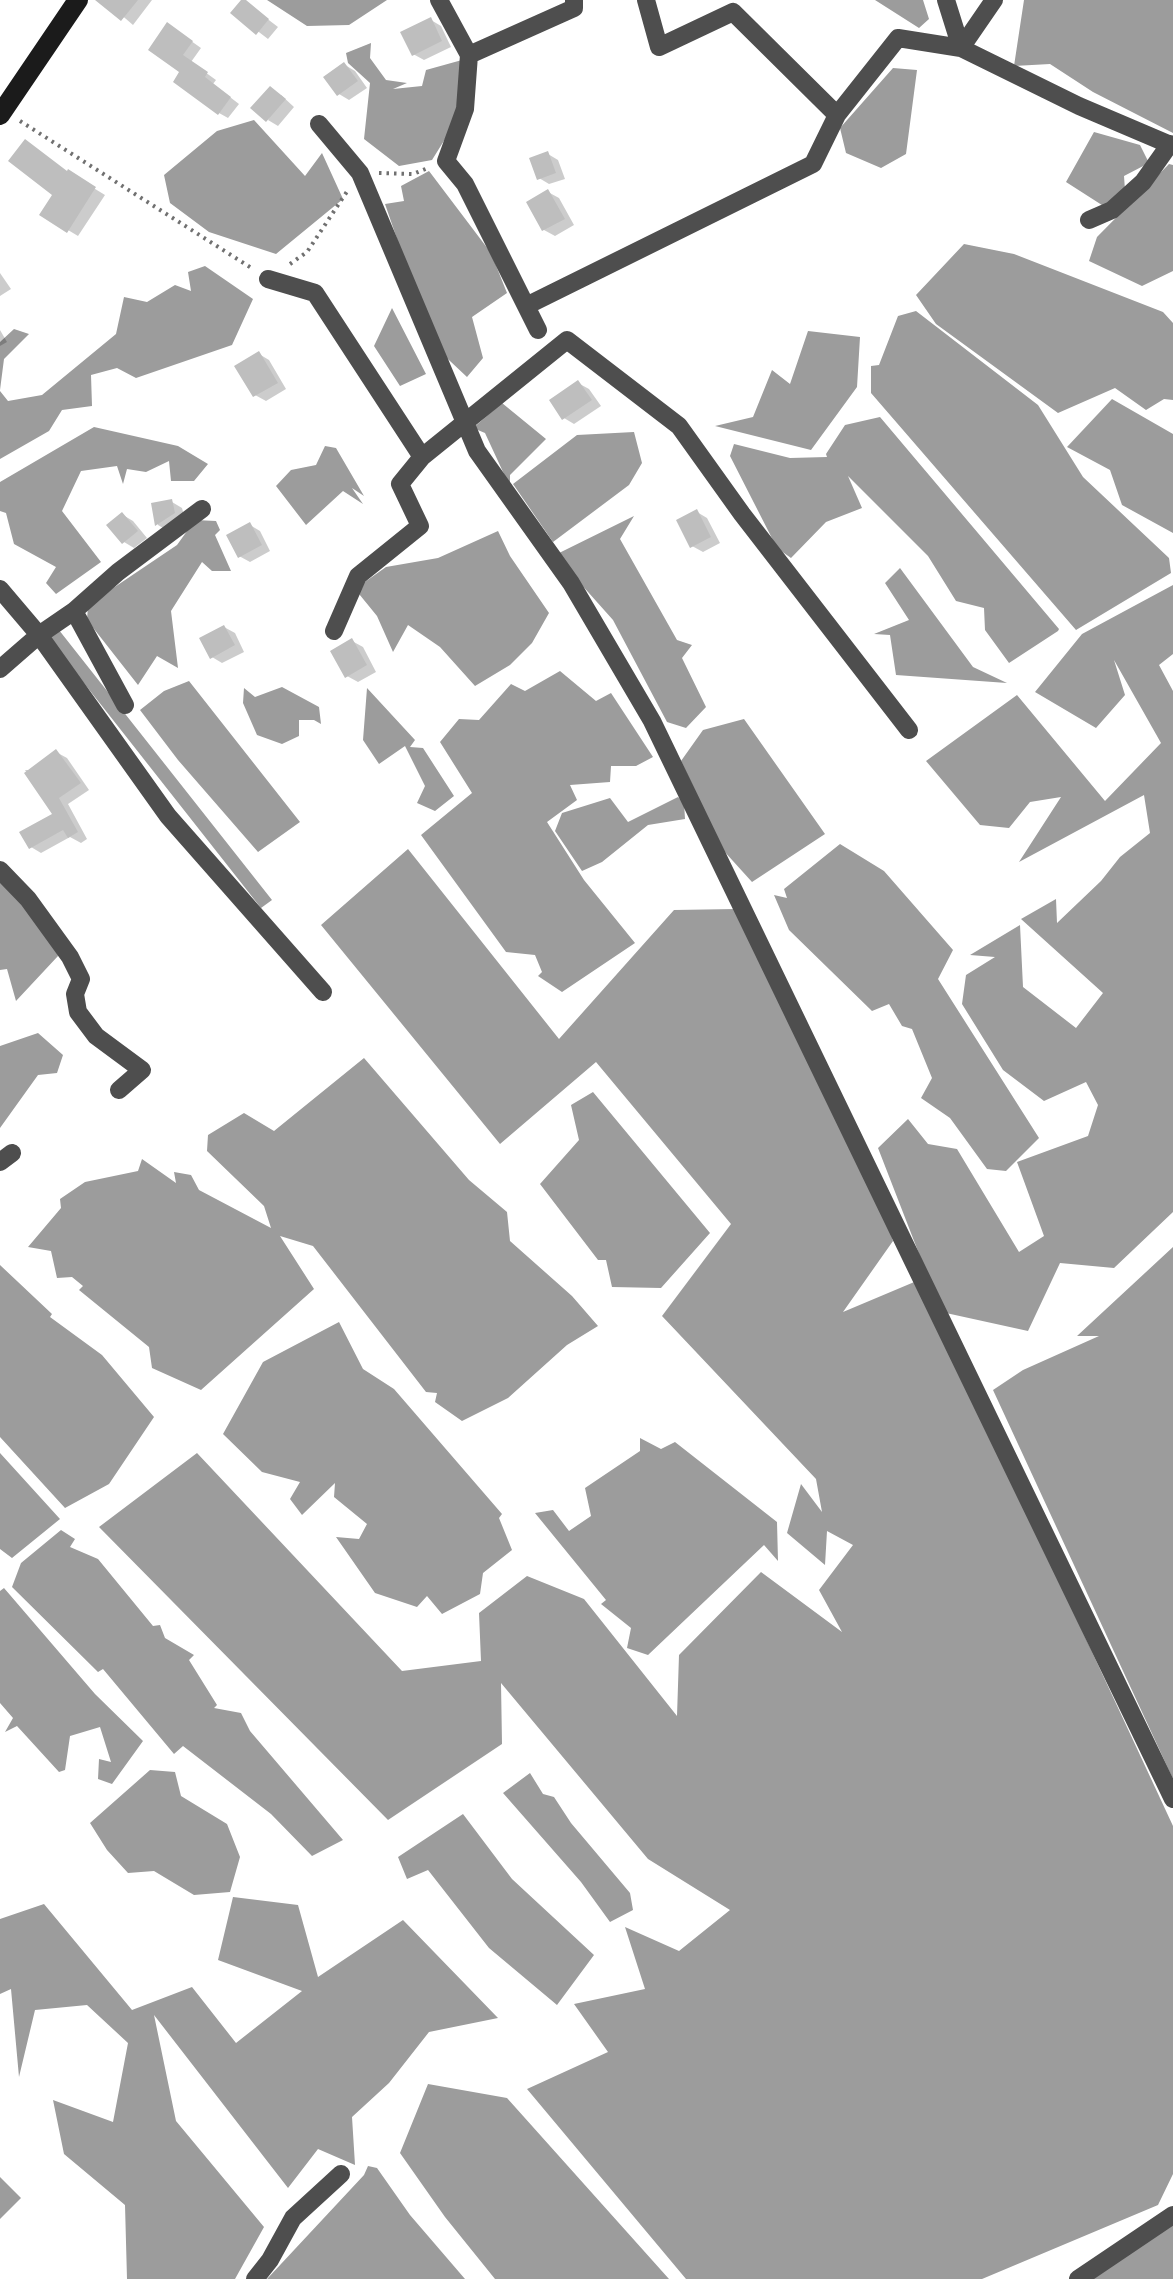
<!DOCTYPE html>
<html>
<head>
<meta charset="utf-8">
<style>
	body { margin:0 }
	canvas { display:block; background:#fff }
</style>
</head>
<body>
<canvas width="1173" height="2279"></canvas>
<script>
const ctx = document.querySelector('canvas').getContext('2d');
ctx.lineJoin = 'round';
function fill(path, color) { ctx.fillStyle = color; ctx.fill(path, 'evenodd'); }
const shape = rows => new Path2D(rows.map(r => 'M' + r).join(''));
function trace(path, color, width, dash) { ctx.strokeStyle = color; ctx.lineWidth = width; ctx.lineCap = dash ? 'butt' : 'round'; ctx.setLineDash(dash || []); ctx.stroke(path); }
const water = shape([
	[267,0,387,0,349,25,307,26],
	[875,0,923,0,929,19,919,28],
	[1024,0,1173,0,1173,133,1093,92,1050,64,1014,66],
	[371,43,370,58,386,80,407,83,393,89,422,86,426,70,462,60,455,123,432,160,399,166,364,139,370,83,348,63,346,53],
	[893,68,917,70,906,154,881,168,846,153,840,128],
	[254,120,305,176,322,153,343,199,276,254,209,232,170,203,164,175,217,131],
	[1094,132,1140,145,1149,163,1124,176,1125,190,1105,207,1066,182],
	[1169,164,1173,165,1173,271,1142,286,1089,261,1097,237],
	[429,171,491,253,507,293,472,317,483,358,467,377,434,346,385,204,404,201,401,186],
	[964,244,1014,254,1163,312,1173,323,1173,400,1164,399,1146,410,1115,388,1058,413,936,324,916,295],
	[205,266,253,299,232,345,136,378,117,368,91,375,92,406,62,410,49,431,0,459,0,391,8,401,42,395,116,334,124,297,147,302,175,285,191,291,188,272],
	[392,308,426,374,400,386,374,346],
	[916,311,1038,405,1083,477,1169,558,1171,573,1076,630,871,393,871,366,879,365,898,316],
	[14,329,29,334,4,359,0,390,0,342],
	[808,331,860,337,857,387,811,450,715,426,753,417,772,370,790,384],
	[1112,399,1173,434,1173,533,1122,505,1110,470,1067,447],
	[502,403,546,439,510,475,510,487,485,433,473,428],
	[880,417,1059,629,1058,631,1009,663,985,630,984,608,956,601,928,556,848,476,862,508,826,522,791,558,777,548,730,456,734,444,790,458,827,457,826,454,845,425],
	[94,427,178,446,208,464,194,481,171,481,169,461,146,472,127,469,123,484,117,466,81,471,62,511,101,562,56,594,46,583,56,567,14,544,6,513,0,511,0,482],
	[634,432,642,463,629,485,553,542,513,484,577,435],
	[325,446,336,448,364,496,352,488,363,504,343,491,306,525,276,486,291,470,316,465],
	[634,516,620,539,677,640,692,645,682,658,706,707,686,728,667,722,613,620,555,555],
	[195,520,216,521,220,530,215,535,231,571,212,571,202,562,171,611,178,668,157,656,138,685,87,620,88,605,177,545],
	[498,531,510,556,549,613,532,643,510,665,475,686,440,647,408,625,393,652,377,616,355,589,386,567,438,558],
	[900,568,973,667,1007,683,896,675,890,635,874,634,909,620,885,583],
	[1173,585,1173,654,1159,665,1173,691,1173,1212,1114,1268,1060,1263,1028,1331,946,1313,930,1282,878,1148,908,1119,928,1144,957,1149,1019,1252,1044,1236,1017,1162,1088,1136,1098,1105,1086,1082,1044,1101,1003,1070,962,1004,966,975,995,957,970,955,1020,925,1023,987,1076,1028,1103,993,1021,919,1056,899,1057,923,1101,881,1120,857,1150,833,1144,795,1019,862,1061,797,1030,802,1009,828,980,825,926,761,1017,695,1105,801,1161,743,1114,660,1125,695,1096,728,1035,692,1082,634],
	[55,625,272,900,261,908,43,631],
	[560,671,596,701,611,693,653,757,636,766,611,766,610,782,570,785,577,800,547,822,584,880,635,943,562,992,538,976,542,972,535,955,506,952,421,835,472,793,440,742,459,719,479,720,511,684,525,691],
	[189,681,300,822,258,852,178,760,140,710,164,691],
	[282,687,319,707,321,724,314,720,299,720,299,736,282,744,257,735,243,703,244,688,255,697],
	[367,688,415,740,410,747,423,748,454,796,435,811,417,803,425,786,405,746,379,764,363,740],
	[744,719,825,834,752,882,723,850,681,761,703,730],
	[678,797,684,802,685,819,648,825,602,862,582,871,555,831,562,813,610,798,628,822],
	[840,844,884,871,953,950,938,979,1039,1138,1006,1171,987,1169,950,1118,921,1098,932,1078,912,1029,902,1026,889,1004,872,1011,789,930,774,895,787,898,784,889],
	[408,849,559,1039,674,910,736,909,880,1199,893,1241,843,1312,919,1280,1173,1826,1173,2174,1158,2205,982,2279,686,2279,527,2089,608,2052,574,2004,645,1989,625,1927,679,1951,730,1910,648,1859,501,1683,502,1744,388,1820,99,1527,197,1453,402,1671,481,1661,479,1613,527,1576,584,1599,677,1716,679,1655,761,1572,842,1632,819,1590,853,1545,827,1531,825,1565,787,1533,801,1484,822,1512,816,1479,662,1316,731,1224,596,1062,500,1144,321,925],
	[0,878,52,929,58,956,16,1001,7,969,0,970],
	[38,1033,63,1055,57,1073,38,1075,0,1128,0,1046],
	[364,1058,469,1180,507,1212,510,1241,572,1296,598,1326,567,1345,508,1398,462,1421,435,1402,437,1393,426,1392,313,1246,280,1236,314,1289,201,1390,152,1368,149,1347,79,1290,83,1286,72,1277,57,1278,51,1251,28,1247,61,1208,60,1199,85,1182,138,1171,142,1159,176,1183,174,1172,191,1175,199,1190,271,1228,264,1206,207,1151,208,1135,244,1113,274,1131],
	[593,1092,710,1233,661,1288,612,1287,606,1260,598,1260,540,1184,579,1140,571,1105],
	[1173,1247,1173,1779,993,1390,1023,1370,1099,1336,1077,1336],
	[0,1265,52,1314,50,1317,102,1355,154,1417,109,1484,65,1508,0,1437],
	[339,1322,363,1369,394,1389,502,1514,499,1518,512,1550,483,1573,480,1594,442,1614,427,1596,417,1607,375,1593,336,1537,359,1539,367,1524,334,1497,335,1483,302,1515,290,1499,300,1482,262,1472,223,1434,263,1362],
	[640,1438,661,1449,675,1442,777,1522,778,1561,764,1545,648,1655,627,1648,631,1628,601,1604,606,1600,535,1513,553,1510,569,1531,591,1516,585,1488,640,1451],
	[0,1453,60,1519,12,1558,0,1549],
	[61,1530,75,1539,70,1547,98,1559,153,1626,160,1625,165,1638,194,1655,189,1660,217,1705,214,1708,241,1713,250,1731,343,1840,312,1856,271,1814,183,1746,174,1754,103,1669,98,1672,12,1587,21,1563],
	[4,1588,95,1694,143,1741,112,1784,98,1779,99,1759,111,1762,100,1727,70,1736,65,1770,59,1772,17,1726,5,1732,13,1718,0,1703,0,1591],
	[150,1770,175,1772,181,1796,227,1824,240,1857,230,1892,194,1895,154,1871,128,1873,107,1850,90,1823],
	[530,1773,543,1794,554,1797,571,1823,630,1893,633,1910,610,1922,581,1882,503,1793],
	[463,1814,512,1879,594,1955,557,2005,489,1948,428,1870,407,1879,398,1857],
	[233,1897,298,1905,318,1977,403,1920,498,2018,429,2032,389,2083,352,2117,355,2165,318,2149,288,2188,154,2015,176,2121,264,2227,235,2279,127,2279,125,2205,64,2154,53,2100,113,2122,128,2043,87,2005,35,2010,19,2077,11,1989,0,1994,0,1919,44,1904,132,2010,192,1987,236,2043,302,1991,218,1960],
	[428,2084,507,2098,669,2279,495,2279,445,2217,400,2153],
	[368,2166,377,2168,410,2215,465,2279,267,2279,364,2175],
	[0,2177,21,2198,0,2219],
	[1173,2224,1173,2279,1093,2279]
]);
const shadow = shape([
	[104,0,152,0,133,25],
	[244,1,278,27,268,39,234,13],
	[431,20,441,26,451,47,424,60,413,54],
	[177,31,201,48,191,62,216,80,213,84,239,104,228,118,219,113,183,72],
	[345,65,355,71,367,88,349,100,339,94],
	[281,95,294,107,278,126,268,120],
	[548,154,558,160,565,179,549,184,539,178],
	[69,173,105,195,78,236,43,215],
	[548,192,559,198,574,225,555,236,544,230],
	[0,273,11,289,0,296],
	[0,330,7,342,0,346],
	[259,354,269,360,286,389,266,401,255,395],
	[578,383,589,389,601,406,574,424,564,418],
	[172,502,182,508,185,519,168,531,158,525,154,505],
	[697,512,707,518,720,543,703,552,692,546],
	[123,515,133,521,147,538,134,548,124,542],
	[250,525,260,531,270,551,250,562,239,556],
	[224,627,235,633,244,652,222,663,212,657],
	[352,641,363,647,376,672,358,682,347,676],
	[56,752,67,758,89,790,68,804,87,839,81,843,70,837,41,853,31,847,55,815,25,770,32,770]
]);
const building = shape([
	[95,0,138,0,121,21],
	[241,0,246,0,269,19,256,35,230,13],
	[431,17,442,41,412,56,400,32],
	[167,22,193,41,183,55,208,72,205,77,231,97,218,115,173,82,179,72,148,50],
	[344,62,358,81,337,96,323,77],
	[270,86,286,99,266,122,250,108],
	[25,139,67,171,68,169,96,187,67,233,39,215,52,195,8,161],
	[548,151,556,173,537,180,529,158],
	[548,189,565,219,542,231,526,202],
	[259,351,278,383,253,397,234,366],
	[578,380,592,400,562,420,549,400],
	[172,499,175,513,155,526,151,503],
	[697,509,711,537,690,548,676,520],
	[122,512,138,531,122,544,106,525],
	[250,522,262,545,238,558,226,535],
	[224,625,235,645,210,659,199,638],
	[352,638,367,665,345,678,330,651],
	[56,749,81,783,59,798,78,832,68,838,63,830,29,849,19,832,52,814,24,773]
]);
const path = shape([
	[20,121,253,269],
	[379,173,413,174,428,168],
	[290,264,307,252,348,190]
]);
const minor = shape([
	[439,0,469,55,574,8,574,0],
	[646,0,659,47,733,12,837,115,898,38,961,48,994,0],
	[946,0,961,48,1079,106,1173,146],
	[469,55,465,109,446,161,465,184,538,330],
	[319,124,360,173,477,451,571,583,652,721,1173,1799],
	[1089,220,1112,210,1143,182,1170,144],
	[268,279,315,293,422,457,567,340,679,426,742,514,909,730],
	[526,306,813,164,837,115],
	[0,589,39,635,168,816,323,992],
	[74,611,125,705],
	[334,631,358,576,420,526,400,484,422,457],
	[0,669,39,635,74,611,118,572,202,509],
	[0,870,28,899,70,957,81,979,75,994,78,1012,96,1036,142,1070,119,1090],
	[0,1162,12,1153],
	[255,2279,270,2260,293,2218,341,2174],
	[1078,2279,1173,2215]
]);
const secondary = shape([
	[0,115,78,0]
]);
fill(water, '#9c9c9c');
fill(shadow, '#0003');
fill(building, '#bebebe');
trace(path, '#707070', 4, [2.5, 5]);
trace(minor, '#4e4e4e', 18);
trace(secondary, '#1b1b1b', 20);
</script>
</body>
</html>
